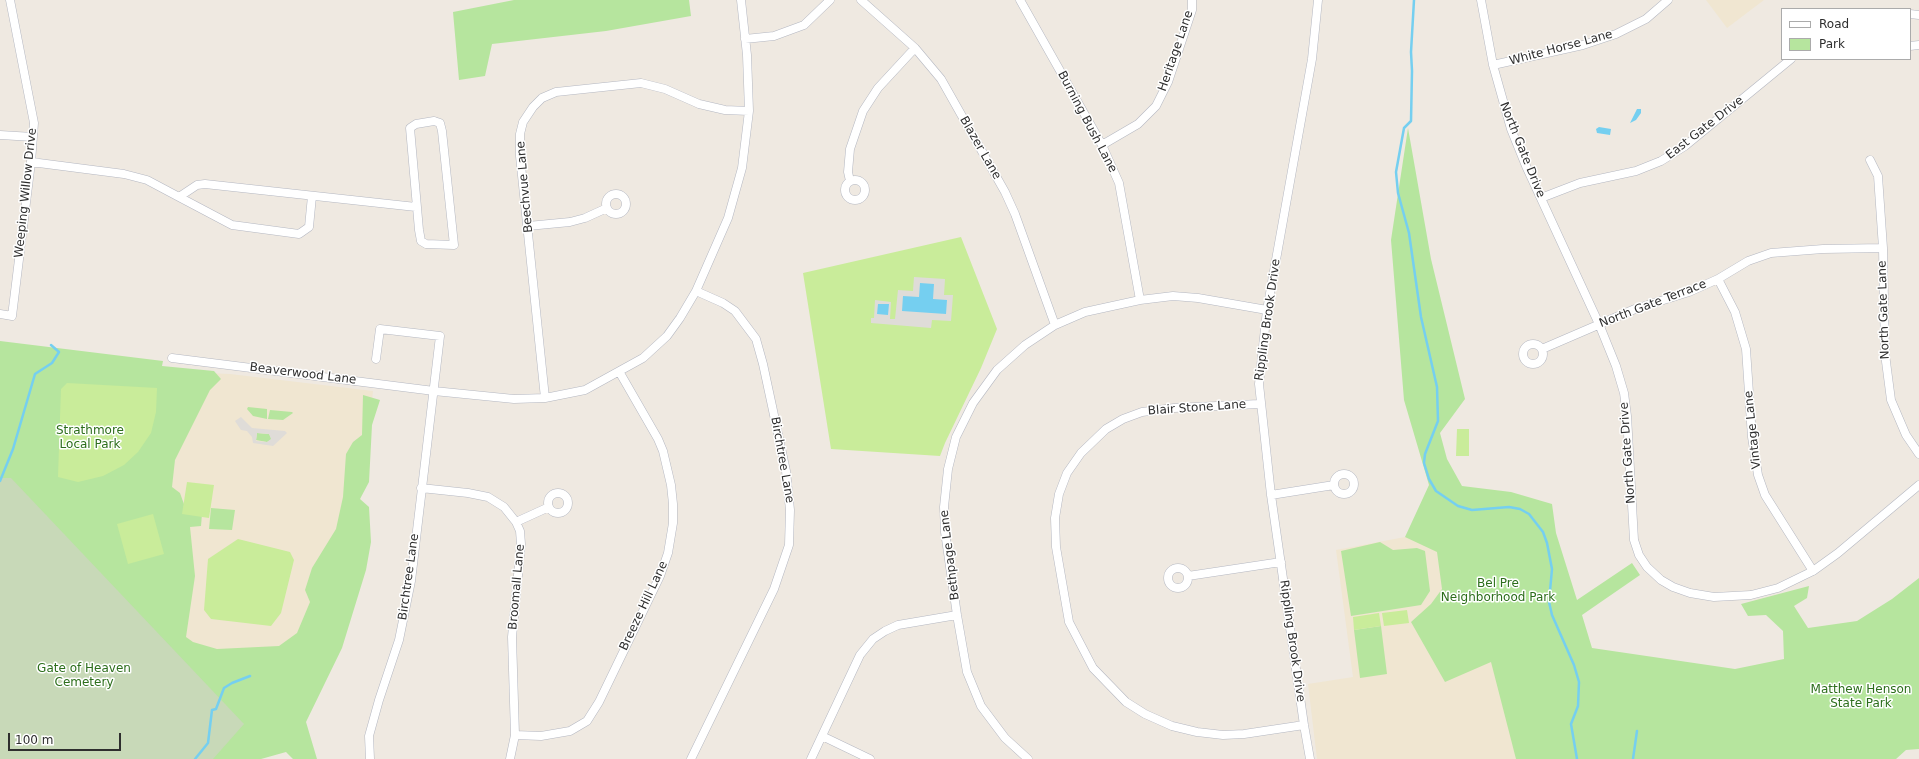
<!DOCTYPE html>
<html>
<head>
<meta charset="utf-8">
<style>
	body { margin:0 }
	#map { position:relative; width:1919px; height:759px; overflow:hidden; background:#efe9e1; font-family:"DejaVu Sans",sans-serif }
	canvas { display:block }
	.legend { position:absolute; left:1781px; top:8px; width:130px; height:52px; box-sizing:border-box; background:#fff; border:1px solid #ababab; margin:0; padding:5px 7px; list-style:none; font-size:12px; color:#2e2e2e }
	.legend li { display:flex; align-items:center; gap:8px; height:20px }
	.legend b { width:20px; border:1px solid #ababab }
	.scale { position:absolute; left:8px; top:733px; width:113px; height:18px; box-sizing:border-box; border:2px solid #2e2e2e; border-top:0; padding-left:5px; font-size:12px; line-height:14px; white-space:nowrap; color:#2e2e2e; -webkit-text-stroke:3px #fff; paint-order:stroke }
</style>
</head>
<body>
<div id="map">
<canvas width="1919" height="759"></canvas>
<ul class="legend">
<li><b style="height:5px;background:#fff"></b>Road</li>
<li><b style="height:11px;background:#b6e59e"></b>Park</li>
</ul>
<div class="scale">100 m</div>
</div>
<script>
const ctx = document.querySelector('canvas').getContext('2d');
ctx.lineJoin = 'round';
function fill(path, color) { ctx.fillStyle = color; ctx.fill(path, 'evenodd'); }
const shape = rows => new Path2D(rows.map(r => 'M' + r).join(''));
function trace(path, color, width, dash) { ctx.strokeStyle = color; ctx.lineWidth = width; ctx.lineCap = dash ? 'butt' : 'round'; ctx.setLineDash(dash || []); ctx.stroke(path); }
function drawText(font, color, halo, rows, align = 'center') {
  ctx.font = font + ' "DejaVu Sans",sans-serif'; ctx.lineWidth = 3; ctx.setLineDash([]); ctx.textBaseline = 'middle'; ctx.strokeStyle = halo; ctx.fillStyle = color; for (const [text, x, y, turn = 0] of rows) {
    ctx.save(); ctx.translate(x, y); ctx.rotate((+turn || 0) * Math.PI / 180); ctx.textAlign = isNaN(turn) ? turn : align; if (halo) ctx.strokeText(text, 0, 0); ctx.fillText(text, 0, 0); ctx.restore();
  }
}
const education = shape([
	[1706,0,1764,0,1727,28],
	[185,372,230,374,373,391,348,603,280,680,180,639,168,515],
	[1405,537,1435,539,1532,641,1530,759,1317,759,1308,684,1353,677,1336,550]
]);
const green = shape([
	[514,0,689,0,691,16,606,31,492,44,485,76,459,80,453,12],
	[1408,128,1431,259,1465,399,1440,433,1447,459,1462,486,1511,492,1552,504,1556,533,1577,600,1632,563,1640,575,1582,615,1592,648,1735,669,1784,659,1783,631,1766,615,1748,616,1741,604,1809,586,1807,598,1794,606,1808,628,1857,621,1892,599,1919,578,1919,749,1906,750,1896,759,1516,759,1491,662,1445,682,1411,622,1431,604,1442,589,1437,552,1405,537,1429,485,1404,400,1391,240],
	[0,341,163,361,162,366,214,371,221,379,210,390,175,460,172,487,180,493,185,507,202,514,201,526,190,527,195,576,186,637,193,642,217,649,279,646,297,633,310,602,305,590,312,568,336,529,343,497,346,454,353,442,362,435,363,395,380,400,372,425,369,482,360,499,369,507,371,542,366,570,342,648,306,722,317,759,293,759,286,752,261,759,127,759,0,564],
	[248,407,267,409,267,419,253,416,247,409],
	[270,410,292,412,293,413,283,420,268,419],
	[257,433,269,434,272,439,267,442,256,440],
	[211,508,235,510,232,530,209,529],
	[1380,542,1393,550,1417,548,1425,551,1430,591,1421,605,1351,616,1341,551],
	[1381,626,1387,674,1360,678,1354,630]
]);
const cemetery = shape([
	[0,478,11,478,244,724,213,759,0,759]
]);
const pitch = shape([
	[961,237,997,329,981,368,945,443,940,456,831,449,803,273],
	[67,383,157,388,156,412,151,433,138,452,124,465,103,476,78,482,58,477,61,389],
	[1457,429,1469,429,1469,456,1456,456],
	[187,482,214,485,209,518,182,514],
	[153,514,164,554,128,564,117,524],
	[238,539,290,552,294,560,281,613,271,626,211,619,204,610,208,559],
	[1407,610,1409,623,1384,626,1382,613],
	[1379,613,1381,626,1354,630,1353,617]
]);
const plaza = shape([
	[914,277,945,279,944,295,953,295,951,321,932,320,931,328,871,323,871,318,874,318,875,300,891,302,890,319,895,319,898,290,913,291],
	[241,417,252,428,285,431,287,433,273,446,253,443,252,437,247,431,241,430,235,421],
	[257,433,269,434,271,439,267,442,256,441]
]);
const water = shape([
	[1637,109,1641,109,1641,113,1636,120,1630,123],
	[1599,127,1611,129,1610,135,1597,133,1596,129],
	[920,283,934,284,933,299,947,300,946,314,902,311,903,296,919,297],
	[878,304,889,304,888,315,877,314]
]);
const stream = shape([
	[1414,0,1411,52,1412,71,1411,121,1404,128,1396,172,1398,193,1409,233,1421,317,1437,387,1438,421,1425,454,1424,463,1429,479,1436,491,1458,506,1472,510,1509,507,1520,509,1529,514,1543,532,1547,543,1552,569,1549,602,1552,615,1574,665,1579,682,1578,706,1571,724,1577,759],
	[0,481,13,449,35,374,52,363,59,352,51,345],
	[195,759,208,743,212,710,216,709,224,688,232,683,250,676],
	[1633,759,1637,731]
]);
const minor = shape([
	[861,0,915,48,941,79,1005,192,1015,214,1055,325],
	[1020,0,1102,145,1119,183,1140,300],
	[1481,0,1493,65,1511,129,1526,166,1599,324,1616,366,1624,393,1627,416,1634,540,1639,555,1647,567,1661,580,1673,587,1690,593,1714,597,1751,595,1778,588,1813,571,1838,553,1919,485],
	[1910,14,1919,15],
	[745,39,774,36,804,25,830,0],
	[1910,46,1919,45],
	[1493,65,1583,45,1616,34,1646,19,1668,0],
	[434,121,440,123,442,131,454,245,426,244,421,241,419,230,410,128,416,124,434,121],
	[0,135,33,137],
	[1102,145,1138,124,1156,106,1168,82,1192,10,1192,0],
	[1870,160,1878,176,1883,248,1885,354,1891,400,1906,435,1919,454],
	[31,162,124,174,147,180,179,197,197,185,205,184,416,207],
	'845 190a10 10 0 1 1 20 0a10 10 0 1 1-20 0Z',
	[850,181,848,172,850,149,863,111,878,88,915,48],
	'606 204a10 10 0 1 1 20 0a10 10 0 1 1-20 0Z',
	[179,197,232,225,299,234,309,227,312,196],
	[1541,198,1580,183,1636,171,1661,161,1685,146,1791,59],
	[528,226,570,222,585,218,607,208],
	[1718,279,1735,312,1746,349,1752,437,1758,475,1765,495,1813,571],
	[0,314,12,316,31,162,34,123,10,0],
	'1523 354a10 10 0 1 1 20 0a10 10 0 1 1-20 0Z',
	[1542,349,1635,309,1689,292,1718,279,1748,261,1771,253,1823,249,1883,248],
	[172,358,434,391,514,399,545,398,585,390,643,358,667,336,680,318,696,291,728,218,742,168,749,111,747,55,741,0],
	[545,398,520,156,520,134,523,122,533,107,542,98,556,92,641,83,665,89,699,104,725,110,749,111],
	[1259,404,1174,408,1142,412,1123,419,1106,429,1081,453,1067,473,1059,494,1055,518,1056,547,1069,622,1093,668,1126,702,1145,714,1172,726,1197,732,1223,735,1244,734,1304,725],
	'1334 484a10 10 0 1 1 20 0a10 10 0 1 1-20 0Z',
	[421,488,468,493,488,497,504,507,516,522,520,531,521,544,512,637,515,735,510,759],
	'548 503a10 10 0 1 1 20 0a10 10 0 1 1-20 0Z',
	[1271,495,1334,485],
	[516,522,549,507],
	'1168 578a10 10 0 1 1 20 0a10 10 0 1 1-20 0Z',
	[1188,576,1281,562],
	[515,735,541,736,570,731,587,721,599,702,660,576,668,553,673,523,673,504,671,485,663,451,658,439,620,373],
	[822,736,870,759],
	[370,759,369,736,379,700,399,640,411,581,440,336,380,329,376,359],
	[691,759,774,589,789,545,790,510,786,471,763,364,756,339,735,311,723,303,696,291],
	[811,759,860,655,873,639,885,631,898,625,957,615],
	[1028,759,1005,738,981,706,967,672,957,615,945,532,944,507,948,469,956,437,973,403,997,370,1025,345,1055,325,1085,312,1140,300,1173,296,1198,298,1267,310],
	[1310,759,1304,725,1271,495,1259,384,1267,310,1312,59,1318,0]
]);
const streetNames = [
	["White Horse Lane",1561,48,-15],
	["Heritage Lane",1176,51,-71],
	["Burning Bush Lane",1087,122,62],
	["East Gate Drive",1705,128,-38],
	["Blazer Lane",980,148,60],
	["North Gate Drive",1522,150,68],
	["Beechvue Lane",525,187,-95],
	["Weeping Willow Drive",26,193,-84],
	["North Gate Terrace",1653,304,-21],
	["North Gate Lane",1884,310,-92],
	["Rippling Brook Drive",1268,320,-82],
	["Beaverwood Lane",303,374,7],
	["Blair Stone Lane",1197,408,-4],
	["Vintage Lane",1753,430,-96],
	["North Gate Drive",1628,453,-94],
	["Birchtree Lane",782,460,80],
	["Bethpage Lane",950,555,-97],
	["Birchtree Lane",409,577,-82],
	["Broomall Lane",517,587,-85],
	["Breeze Hill Lane",644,606,-65],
	["Rippling Brook Drive",1292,641,82]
];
const parkNames = [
	["Strathmore",90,431],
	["Local Park",90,445],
	["Bel Pre",1498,584],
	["Neighborhood Park",1498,598],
	["Gate of Heaven",84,669],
	["Cemetery",84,683],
	["Matthew Henson",1861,690],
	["State Park",1861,704]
];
fill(education, '#f0e6d1');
fill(green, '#b6e59e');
fill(cemetery, '#c8d9b8');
fill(pitch, '#c9ec9a');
fill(plaza, '#dfdcd8');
fill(water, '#75cff0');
trace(stream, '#75cff0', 2.5);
trace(minor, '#b4b7c1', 9);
trace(minor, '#fff', 8);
drawText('12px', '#2e2e2e', '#fff', streetNames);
drawText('12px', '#2c6e1b', '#fff', parkNames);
</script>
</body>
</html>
